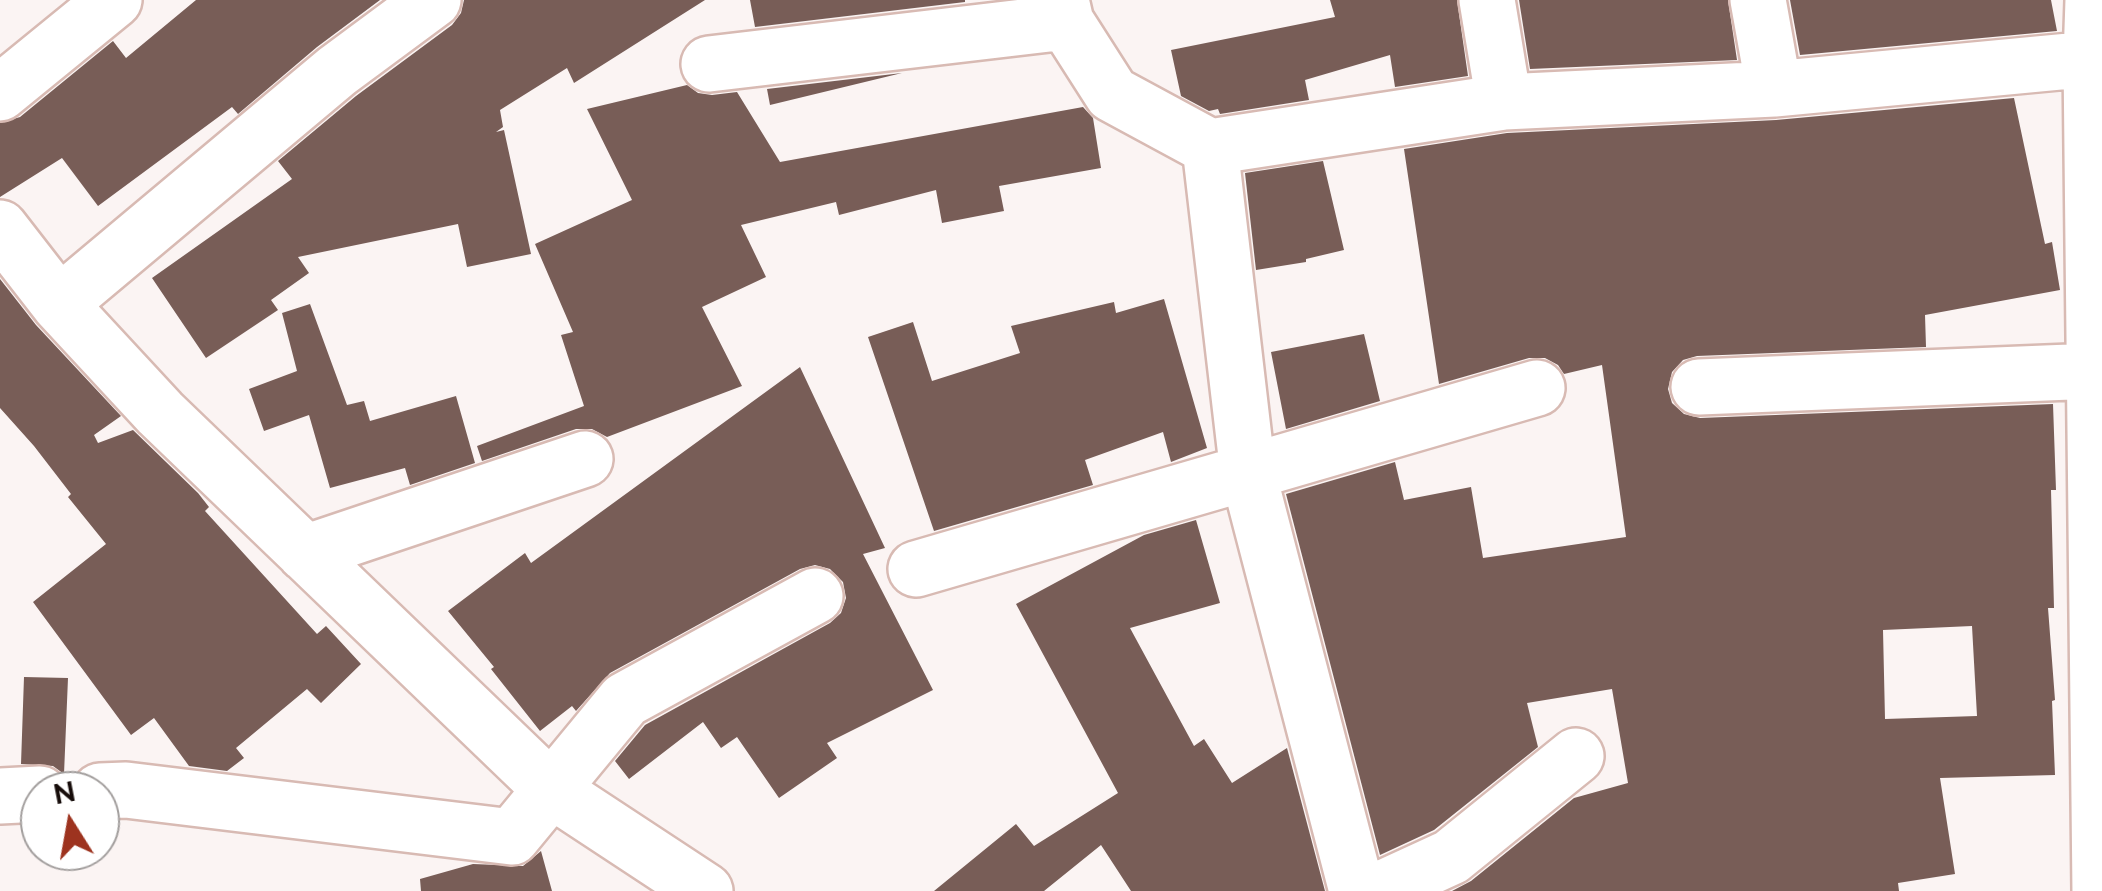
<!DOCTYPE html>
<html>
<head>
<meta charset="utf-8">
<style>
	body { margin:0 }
	#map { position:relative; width:2102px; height:891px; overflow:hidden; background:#fbf4f3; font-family:Raleway,sans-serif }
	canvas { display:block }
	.north { position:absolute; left:20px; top:771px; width:100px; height:100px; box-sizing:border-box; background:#fff; border:2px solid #a29e9d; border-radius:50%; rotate:349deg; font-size:28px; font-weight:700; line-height:40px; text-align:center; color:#170d0b }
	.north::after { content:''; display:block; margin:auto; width:35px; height:45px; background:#9d331f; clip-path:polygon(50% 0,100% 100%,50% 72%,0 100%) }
</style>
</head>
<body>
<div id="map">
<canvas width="2102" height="891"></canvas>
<div class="north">N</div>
</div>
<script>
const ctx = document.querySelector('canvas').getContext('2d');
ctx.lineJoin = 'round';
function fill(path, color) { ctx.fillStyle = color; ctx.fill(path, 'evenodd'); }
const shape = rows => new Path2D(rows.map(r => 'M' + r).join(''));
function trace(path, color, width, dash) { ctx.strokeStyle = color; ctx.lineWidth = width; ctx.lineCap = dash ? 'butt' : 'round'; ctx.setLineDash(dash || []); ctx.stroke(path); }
const building = shape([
	[196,0,380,0,317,47,238,114,232,107,98,206,62,158,0,197,0,123,20,117,113,41,126,58],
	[464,0,705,0,574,83,567,68,500,110,503,127,496,132,504,130,531,254,467,267,458,224,298,257,309,273,271,300,278,310,206,358,152,278,292,179,278,161,356,96,452,25,461,13],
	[750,0,965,0,965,2,755,27],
	[1330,0,1457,0,1468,76,1395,87,1390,55,1305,80,1309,100,1220,114,1218,109,1209,111,1181,96,1171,50,1335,17],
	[1519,0,1728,0,1737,60,1530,69],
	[1790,0,2051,0,2057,31,1800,55],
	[902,73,770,105,767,89],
	[687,85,698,93,712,95,737,92,780,162,1083,107,1093,118,1101,168,999,186,1004,211,942,223,936,190,839,215,836,202,741,225,766,277,702,307,742,386,607,437,592,429,576,429,482,461,477,446,584,406,561,335,573,332,535,244,632,200,587,109],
	[2014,98,2045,244,2052,242,2060,290,1925,315,1926,347,1697,356,1683,360,1672,372,1668,389,1672,403,1684,414,1700,418,2053,404,2056,490,2051,490,2054,608,2048,608,2055,700,2052,701,2055,775,1940,778,1955,874,1898,883,1899,891,1452,891,1471,881,1574,798,1628,783,1612,689,1527,703,1538,747,1434,830,1380,855,1286,494,1395,462,1404,500,1471,487,1483,558,1626,537,1602,365,1564,374,1558,365,1545,358,1529,358,1439,384,1404,149,1507,133,1776,120],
	[1972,626,1977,716,1885,719,1883,630],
	[1323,161,1344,250,1306,259,1306,262,1256,270,1245,173],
	[0,279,36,325,121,416,94,435,98,443,133,430,198,493,209,507,205,511,317,634,326,626,361,664,321,703,307,689,236,748,244,758,227,771,189,766,154,718,131,735,33,602,106,544,68,497,71,494,34,446,0,408],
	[1164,299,1207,448,1171,462,1163,432,1085,460,1093,485,934,531,868,337,913,322,932,381,1020,353,1011,326,1114,302,1116,313],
	[310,304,347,405,364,401,370,421,456,396,475,463,410,485,405,468,330,488,309,415,264,431,249,389,297,371,282,313],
	[1364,334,1380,401,1286,429,1271,352],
	[800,367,885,548,863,554,933,690,827,743,837,758,779,798,737,737,721,748,703,722,629,779,615,761,645,725,830,623,841,613,846,598,843,582,830,569,815,565,800,569,610,673,576,711,572,706,540,731,491,669,494,667,448,611,525,553,531,563],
	[1196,520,1220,603,1130,628,1194,746,1204,739,1232,783,1287,748,1325,891,1131,891,1101,845,1044,891,934,891,1016,824,1034,846,1118,793,1016,604,1144,535],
	[24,677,68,678,64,774,53,766,21,764],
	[541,851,552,891,421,891,420,879,473,864,523,866]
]);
const minor = shape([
	[1061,0,1066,22,1112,94,1210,147,1504,102,1774,89,2091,59],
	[1487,0,1504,102],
	[1758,0,1774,89],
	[2093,0,2091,59,2100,891],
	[709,64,1066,22],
	[0,93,114,0],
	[1210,147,1248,473,1357,891],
	[0,228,59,304,160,413,553,791,705,891],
	[59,304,337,71,433,0],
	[1699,387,2095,371],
	[305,553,585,459],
	[916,569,1537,388],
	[100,791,126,790,512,837,625,700,815,596],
	[0,796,40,794],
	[1377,891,1451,857,1576,756]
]);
fill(building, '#785d57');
trace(minor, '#d8bab3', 60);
trace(minor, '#fff', 55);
</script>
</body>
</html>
